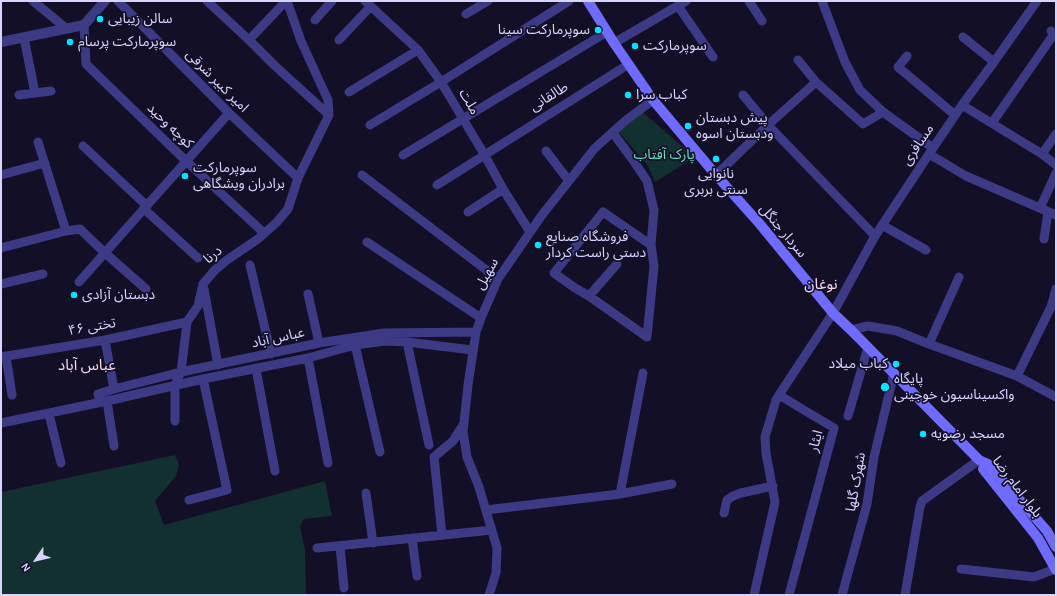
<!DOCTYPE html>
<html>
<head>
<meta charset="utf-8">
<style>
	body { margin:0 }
	#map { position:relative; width:1057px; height:596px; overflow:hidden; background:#130f26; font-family:Karla,sans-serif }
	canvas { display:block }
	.frame { position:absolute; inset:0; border:2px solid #d9d4ff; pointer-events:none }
	.north { position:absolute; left:16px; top:540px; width:40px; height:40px; -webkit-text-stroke:3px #130f26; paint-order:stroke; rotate:235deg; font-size:11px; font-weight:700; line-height:16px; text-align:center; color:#d9d4ff }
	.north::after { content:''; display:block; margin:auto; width:14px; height:18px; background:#d9d4ff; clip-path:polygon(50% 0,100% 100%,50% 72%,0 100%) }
</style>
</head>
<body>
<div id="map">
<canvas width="1057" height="596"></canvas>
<div class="frame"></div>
<div class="north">N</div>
</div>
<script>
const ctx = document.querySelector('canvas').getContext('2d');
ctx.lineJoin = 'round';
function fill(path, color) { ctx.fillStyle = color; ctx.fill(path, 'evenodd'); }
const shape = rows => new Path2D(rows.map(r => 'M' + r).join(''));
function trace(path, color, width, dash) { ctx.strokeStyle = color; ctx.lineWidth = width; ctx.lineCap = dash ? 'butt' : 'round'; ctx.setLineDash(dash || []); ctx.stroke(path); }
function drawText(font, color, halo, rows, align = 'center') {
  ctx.font = font + ' Karla,"Noto Sans Arabic",sans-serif'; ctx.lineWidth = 3.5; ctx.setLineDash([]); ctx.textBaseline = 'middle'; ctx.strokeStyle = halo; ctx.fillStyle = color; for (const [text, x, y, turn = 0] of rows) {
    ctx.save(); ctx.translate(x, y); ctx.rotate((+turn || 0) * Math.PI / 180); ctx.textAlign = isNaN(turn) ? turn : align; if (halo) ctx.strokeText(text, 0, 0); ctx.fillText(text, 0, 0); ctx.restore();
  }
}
const green = shape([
	[640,110,695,157,655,182,648,166,619,132,625,121],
	[175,455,179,465,176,476,155,501,164,525,325,481,332,516,304,519,300,526,305,551,306,595,1,595,1,492]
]);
const minor = shape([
	[33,1,67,29],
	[118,1,229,113,298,178],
	[207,1,249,40,274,65,329,115],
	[365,1,418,50,441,82,484,154,503,189,530,232],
	[749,1,762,21],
	[822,1,845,62,860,90,883,112,933,148],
	[678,6,713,57],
	[466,14,488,1],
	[315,20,332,1],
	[84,25,86,64,186,161,264,233],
	[963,37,994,62],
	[24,38,35,93],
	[249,40,286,1],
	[339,40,370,7],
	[614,43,686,1],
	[907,56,898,67,955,115],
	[798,60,816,82,863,124,883,112],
	[349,92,418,50],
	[19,95,51,91],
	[743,95,768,125,875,236],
	[962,105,1042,154,1056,165],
	[992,123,1054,34,1051,31],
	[370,125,441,82,569,1],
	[613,133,633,160,647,181,654,210,651,245,654,266,647,337,589,296,575,288,554,273,603,212,651,245],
	[38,142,66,231],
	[83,146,147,206],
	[546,151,569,181],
	[929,154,966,176,1056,215],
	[1042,154,1056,134],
	[403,155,607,32],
	[1,175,45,163],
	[362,175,498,279],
	[716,175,768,125,816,82],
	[437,185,629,64],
	[1040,208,1056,173],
	[144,209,198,258],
	[468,212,503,189],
	[882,225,926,250],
	[1044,239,1048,212],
	[367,242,481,318],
	[1,248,66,231,80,229,105,253,146,289],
	[250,265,271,354],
	[79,282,229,113],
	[1,284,43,274],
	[204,289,218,365],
	[308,294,319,343],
	[589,296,617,264],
	[851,330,868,326,897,331,929,344,1017,376,1056,397],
	[105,340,114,389],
	[407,342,429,445],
	[929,344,959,277],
	[355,345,380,452],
	[6,356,12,395],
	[1,357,105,340,187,322],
	[308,358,328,463],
	[256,369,275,471],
	[1017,376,1051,307,1056,289],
	[107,401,114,446],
	[100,402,98,394,114,389,181,372,319,343,384,333,476,332],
	[49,414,61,463],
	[848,416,868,347],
	[175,421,175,385,181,372,187,322,198,306,203,284,215,270,227,260,258,239,277,222,288,209,298,178,329,115,328,100,301,41,287,1],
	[1,423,107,401,203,379,308,358,355,345,385,341,407,342,472,350],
	[366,493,373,543],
	[620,494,643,373],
	[189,500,227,490,203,379],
	[486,510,620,494,672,484],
	[724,513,727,500,733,496,741,493,773,486],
	[442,535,434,457,453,441,463,425],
	[412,538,417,576],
	[340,546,344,588],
	[317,548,492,530],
	[961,569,1034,577,1055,569],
	[489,595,496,573,497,548,479,487,467,457,463,432,468,385,476,332,481,318,498,279,542,215,595,148,625,121,653,100],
	[754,595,775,502,766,453,765,437,776,400,779,395],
	[789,595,834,428,779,395,833,313,875,236,929,154,962,105,994,62,1037,1],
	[842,595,867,504,874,457,894,373],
	[905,595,920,507,922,501,979,460]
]);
const tertiary = shape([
	[1,42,84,25,105,1]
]);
const secondary = shape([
	[588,1,614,43,653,100,716,175,759,223,833,313,851,330,979,460,988,464,1047,531,1056,547],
	[983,469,1038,538,1056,570]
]);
const markers = [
	[100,19,4,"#00e5ff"],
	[598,30,4,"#00e5ff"],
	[70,42,4,"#00e5ff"],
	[635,46,4,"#00e5ff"],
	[628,95,4,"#00e5ff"],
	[688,126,4,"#00e5ff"],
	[716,159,4,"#00e5ff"],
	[185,176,4,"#00e5ff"],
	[538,245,4,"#00e5ff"],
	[74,295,4,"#00e5ff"],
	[896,364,4,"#00e5ff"],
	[885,387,5,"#00e5ff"],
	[923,434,4,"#00e5ff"]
];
const poiNames = [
	["سالن زیبایی",108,19],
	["سوپرمارکت سینا",590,30,"right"],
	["سوپرمارکت پرسام",78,42],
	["سوپرمارکت",643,46],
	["کباب سرا",636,95],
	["پیش دبستان",696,118],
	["ودبستان اسوه",696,134],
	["سوپرمارکت",193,168],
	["برادران ویشگاهی",193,184],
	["نانوایی",716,174,"center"],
	["سنتی بربری",716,190,"center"],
	["فروشگاه صنایع",546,237],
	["دستی راست کردار",546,253],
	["دبستان آزادی",82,295],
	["کباب میلاد",888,364,"right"],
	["پایگاه",894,379],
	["واکسیناسیون خوجینی",894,395],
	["مسجد رضویه",931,434]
];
const streetNames = [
	["امیر کبیر شرقی",217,81,45],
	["طالقانی",549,97,-32],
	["ملت",469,102,60],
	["کوچه وحید",170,126,44],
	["مسافری",918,145,-56],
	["سردار جنگل",783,231,50],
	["درنا",213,255,-40],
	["سهیل",487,274,-61],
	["تختی ۴۶",92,327,-10],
	["عباس آباد",278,338,-12],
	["ایثار",816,441,-75],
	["شهرک گلها",856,482,-80],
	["بلوار امام رضا",1017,487,53]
];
const parkNames = [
	["پارک آفتاب",664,155]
];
const neighbourhoodNames = [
	["نوغان",821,285],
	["عباس آباد",87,366]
];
fill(green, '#12302f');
trace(minor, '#3d3a85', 9);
trace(tertiary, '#3d3a85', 10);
trace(secondary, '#6f6bff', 10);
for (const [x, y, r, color] of markers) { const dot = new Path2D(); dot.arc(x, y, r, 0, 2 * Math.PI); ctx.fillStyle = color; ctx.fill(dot); trace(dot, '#130f26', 1.5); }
drawText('14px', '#d9d4ff', '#130f26', poiNames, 'left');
drawText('14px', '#d9d4ff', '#130f26', streetNames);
drawText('14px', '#5fe0c0', '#130f26', parkNames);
drawText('15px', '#ffd6f0', '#130f26', neighbourhoodNames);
</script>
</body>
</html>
